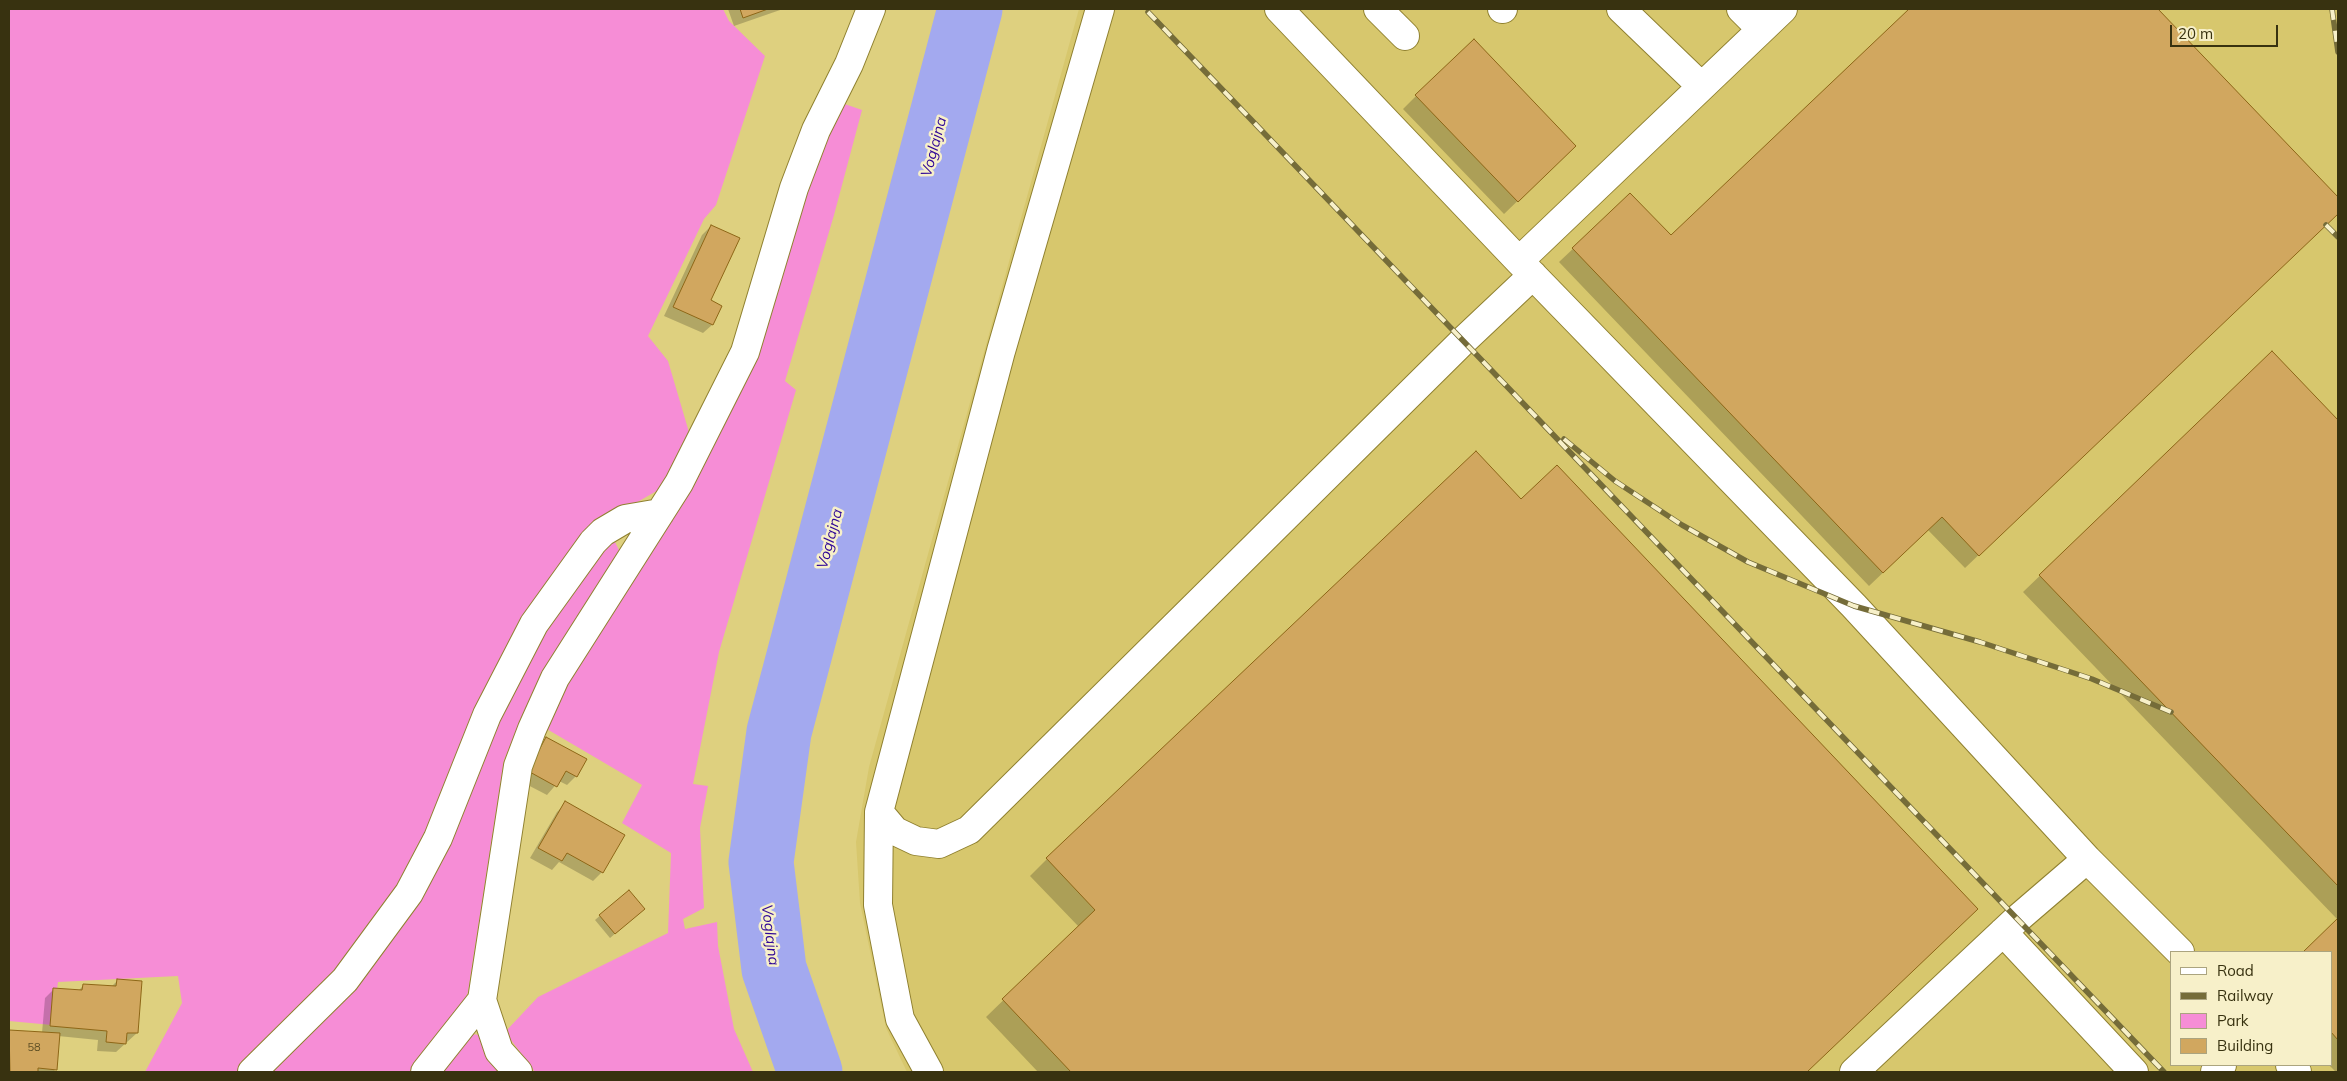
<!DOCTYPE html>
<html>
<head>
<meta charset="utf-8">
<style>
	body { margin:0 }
	#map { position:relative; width:2347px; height:1081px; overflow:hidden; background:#ded07f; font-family:Mulish,sans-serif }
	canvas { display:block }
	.frame { position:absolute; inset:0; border:10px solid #383210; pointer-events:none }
	.legend { position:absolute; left:2170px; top:951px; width:162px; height:115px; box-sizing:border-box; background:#f7f0c9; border:1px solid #aba47f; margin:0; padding:6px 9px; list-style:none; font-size:15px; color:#383210 }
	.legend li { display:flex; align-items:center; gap:10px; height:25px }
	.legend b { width:25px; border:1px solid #aba47f }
	.scale { position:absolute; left:2170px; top:25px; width:108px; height:22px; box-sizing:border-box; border:2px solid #383210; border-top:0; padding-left:6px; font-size:15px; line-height:18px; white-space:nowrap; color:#383210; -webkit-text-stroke:4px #f7f0c9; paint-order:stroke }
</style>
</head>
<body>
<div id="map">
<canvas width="2347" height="1081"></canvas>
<div class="frame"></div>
<ul class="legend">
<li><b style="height:6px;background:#fff"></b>Road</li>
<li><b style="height:6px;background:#756c39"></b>Railway</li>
<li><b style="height:14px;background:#f68dd6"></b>Park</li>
<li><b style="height:14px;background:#d1a75f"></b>Building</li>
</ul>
<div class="scale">20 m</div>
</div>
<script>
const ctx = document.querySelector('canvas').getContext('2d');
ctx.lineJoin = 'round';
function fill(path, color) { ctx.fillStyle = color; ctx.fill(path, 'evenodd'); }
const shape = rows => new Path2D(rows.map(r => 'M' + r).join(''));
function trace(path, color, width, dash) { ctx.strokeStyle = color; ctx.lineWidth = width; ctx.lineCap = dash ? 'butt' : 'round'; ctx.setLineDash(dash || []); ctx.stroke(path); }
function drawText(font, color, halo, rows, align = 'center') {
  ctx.font = font + ' Mulish,sans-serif'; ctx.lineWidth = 5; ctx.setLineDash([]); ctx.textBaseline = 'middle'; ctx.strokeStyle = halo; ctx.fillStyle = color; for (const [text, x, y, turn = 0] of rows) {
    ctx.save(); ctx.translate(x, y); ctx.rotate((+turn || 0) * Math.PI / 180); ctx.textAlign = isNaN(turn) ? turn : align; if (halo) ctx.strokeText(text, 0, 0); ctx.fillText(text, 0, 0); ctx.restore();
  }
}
const built = shape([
	[1079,9,2338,9,2338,1072,907,1072,886,1028,860,903,856,842,869,767],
	[2171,952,2331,952,2331,1065,2171,1065]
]);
const green = shape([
	[9,9,723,9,729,21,765,56,716,205,704,219,648,336,668,361,691,439,667,485,601,523,403,891,319,997,242,1072,145,1072,182,1003,178,976,58,982,52,1025,9,1021],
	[836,101,862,110,834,215,785,381,796,390,719,652,693,784,708,786,700,828,704,908,683,919,685,929,717,922,718,946,734,1029,753,1072,535,1072,505,1032,538,997,668,933,671,853,622,823,642,785,540,725,687,485],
	[608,539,615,542,620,552,521,720,504,760,468,992,460,1014,416,1072,265,1072,355,983,539,628],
	[472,1034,485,1036,504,1072,437,1072]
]);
const shadow = shape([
	[728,9,783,9,734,26],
	[1910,9,2156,9,2338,199,2338,212,1965,568,1928,530,1869,586,1559,262,1630,195,1670,237],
	[1416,96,1561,159,1504,214,1403,109],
	[711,226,709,301,721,306,712,325,703,333,664,316,702,235],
	[2272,353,2338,422,2338,920,2023,592],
	[1521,500,1960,926,1806,1072,1038,1072,986,1017,1079,927,1030,876,1047,859],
	[547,739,576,776,567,785,559,781,547,795,520,781,538,748],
	[566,803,623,836,602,872,593,881,559,862,552,870,530,858,557,812],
	[628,891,639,913,610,938,595,920],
	[2338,920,2338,1072,2336,1072,2329,1065,2331,1065,2331,952,2305,952],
	[117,981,137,1033,116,1052,97,1051,98,1040,58,1036,56,1069,53,1072,9,1072,9,1031,42,1033,45,998,54,989,78,991,84,985,111,987]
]);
const river = shape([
	[810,1072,774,969,761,862,779,732,970,9]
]);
const building = shape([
	[740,9,768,9,743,18,740,9],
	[1909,9,2158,9,2338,197,2338,214,1979,556,1942,517,1883,573,1572,248,1630,193,1671,235,1909,9],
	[1474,39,1576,146,1518,202,1415,95,1474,39],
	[711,225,740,238,711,300,722,306,713,325,673,307,711,225],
	[2272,351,2338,420,2338,886,2039,575,2272,351],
	[1476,451,1521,499,1557,465,1978,909,1807,1072,1071,1072,1002,999,1095,910,1046,858,1476,451],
	[546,737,587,759,577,777,566,771,557,787,528,771,546,737],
	[565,801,625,835,603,873,567,853,562,861,538,848,565,801],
	[629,890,645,909,615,934,599,915,629,890],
	[2338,918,2338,1040,2331,1032,2331,952,2303,952,2338,918],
	[117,979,142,981,138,1033,127,1033,126,1044,106,1042,107,1031,50,1026,53,988,82,990,83,984,116,986,117,979],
	[9,1030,60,1033,57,1070,38,1068,38,1072,10,1072,9,1030]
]);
const minor = shape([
	[1279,9,1519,261,1854,606,2087,859,2180,952],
	[1378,9,1405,36],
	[1502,9,1503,9],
	[1621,9,1700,85],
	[1741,9,1761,29],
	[1519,261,1783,9],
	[879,812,895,831,916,841,939,844,969,830,1463,341,1533,275],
	[2003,932,2134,1072],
	[2290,1065,2297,1072],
	[252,1072,345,980,409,893,438,838,487,715,534,624,593,542,603,532,625,519,660,513],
	[425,1072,482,1000],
	[518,1072,499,1051,482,1000,518,766,532,729,555,678,679,483,745,352,794,188,816,130,849,64,871,9],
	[929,1072,900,1019,878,905,879,812,1001,351,1100,9],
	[1854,1072,2016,920,2087,859],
	[2215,1072,2222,1065]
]);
const rail = shape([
	[2332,9,2338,52],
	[1148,12,2164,1072],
	[2326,225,2338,237],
	[1564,439,1615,481,1682,525,1748,562,1854,606,1980,642,2092,679,2171,712]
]);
const numberNames = [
	["58",34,1048]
];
const waterNames = [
	["Voglajna",934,147,-75],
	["Voglajna",830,539,-75],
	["Voglajna",770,935,83]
];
fill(built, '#d7c76d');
fill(green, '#f68dd6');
fill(shadow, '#0003');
trace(river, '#a3a9ef', 65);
fill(building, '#d1a75f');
trace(building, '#8d6617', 1);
trace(minor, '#908130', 30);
trace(minor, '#fff', 28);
trace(rail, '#756c39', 5.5);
trace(rail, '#f7f0c9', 4, [11]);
drawText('11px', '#5e4f24', null, numberNames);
drawText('italic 15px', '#2e0596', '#f7f0c9', waterNames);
</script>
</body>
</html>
